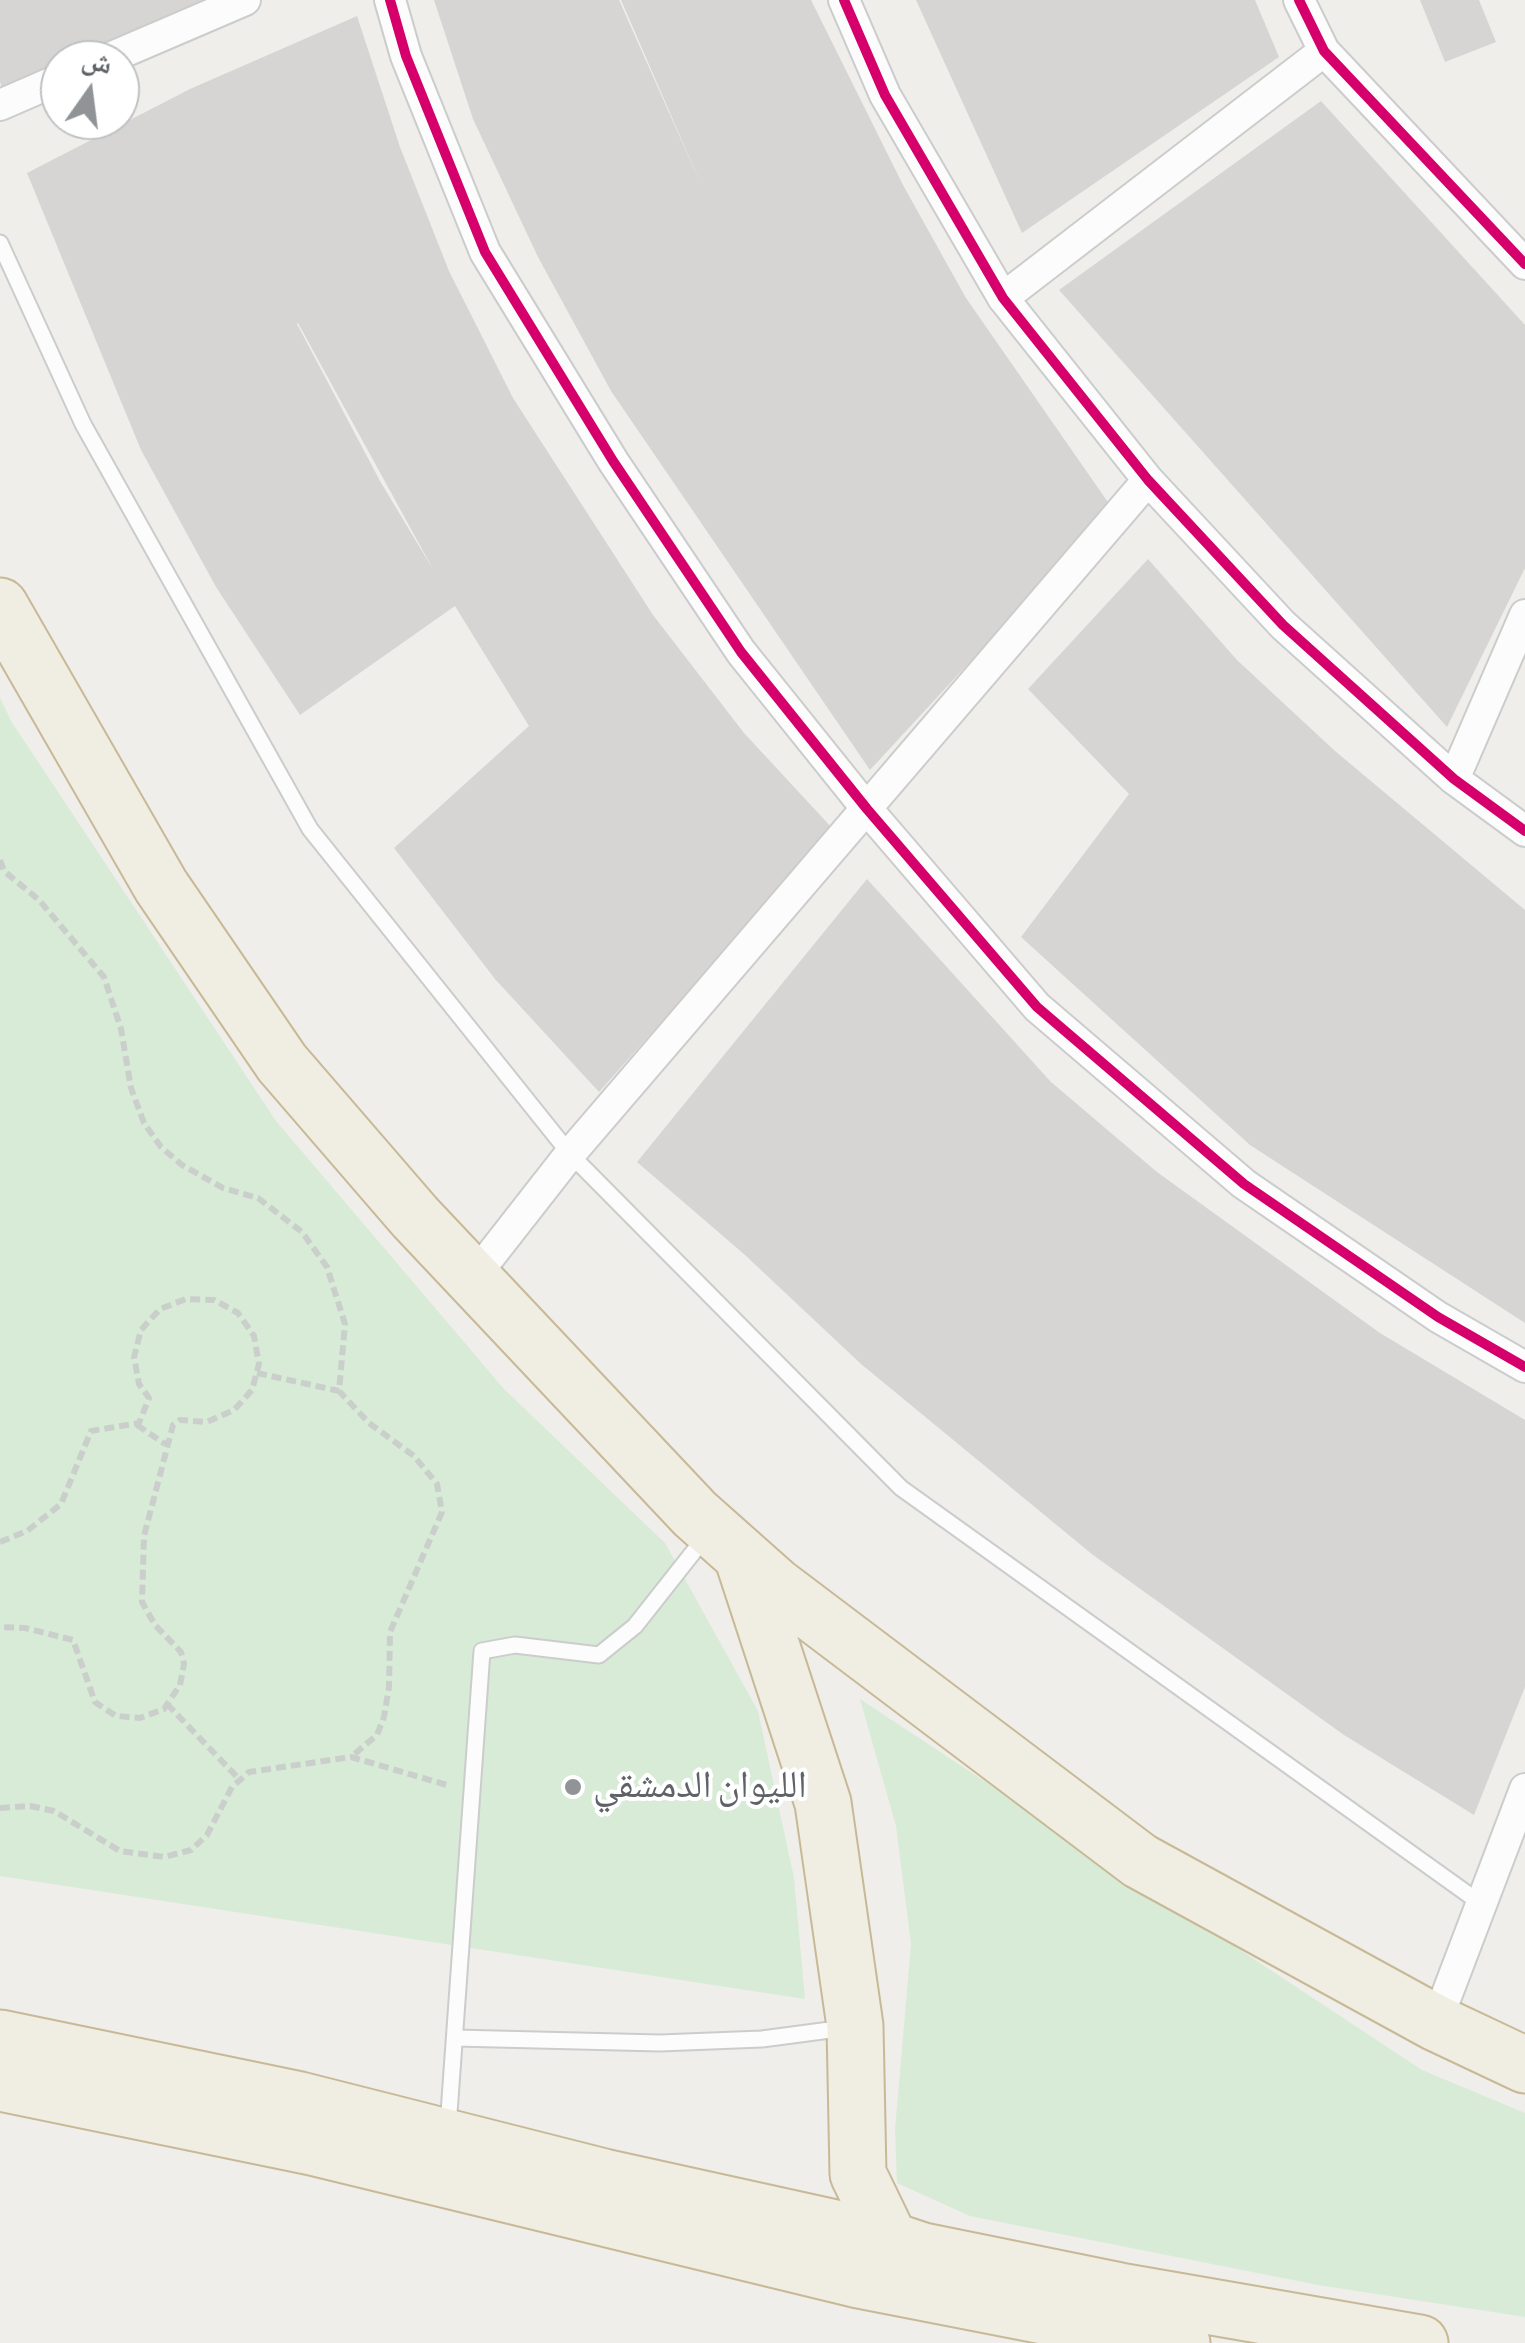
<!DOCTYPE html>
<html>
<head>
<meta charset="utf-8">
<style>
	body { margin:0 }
	#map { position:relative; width:1525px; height:2343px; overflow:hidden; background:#efeeea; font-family:"Sofia Sans Condensed","Noto Naskh Arabic",sans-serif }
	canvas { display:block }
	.north { position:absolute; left:40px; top:40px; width:100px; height:100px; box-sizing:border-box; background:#fff; border:2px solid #bfc1c3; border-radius:50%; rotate:14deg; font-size:28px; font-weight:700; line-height:40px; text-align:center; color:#5f6368 }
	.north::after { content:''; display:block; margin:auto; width:35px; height:45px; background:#919496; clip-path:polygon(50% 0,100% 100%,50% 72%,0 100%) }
</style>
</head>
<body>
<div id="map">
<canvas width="1525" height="2343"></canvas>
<div class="north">ش</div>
</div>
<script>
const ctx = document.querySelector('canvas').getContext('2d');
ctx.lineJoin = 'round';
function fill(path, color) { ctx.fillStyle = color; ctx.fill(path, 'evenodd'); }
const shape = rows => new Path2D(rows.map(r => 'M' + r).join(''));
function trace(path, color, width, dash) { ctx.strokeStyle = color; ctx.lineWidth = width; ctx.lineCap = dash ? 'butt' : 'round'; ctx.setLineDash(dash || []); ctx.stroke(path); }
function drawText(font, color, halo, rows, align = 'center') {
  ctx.font = font + ' "Sofia Sans Condensed","Noto Naskh Arabic",sans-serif'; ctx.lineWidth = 8; ctx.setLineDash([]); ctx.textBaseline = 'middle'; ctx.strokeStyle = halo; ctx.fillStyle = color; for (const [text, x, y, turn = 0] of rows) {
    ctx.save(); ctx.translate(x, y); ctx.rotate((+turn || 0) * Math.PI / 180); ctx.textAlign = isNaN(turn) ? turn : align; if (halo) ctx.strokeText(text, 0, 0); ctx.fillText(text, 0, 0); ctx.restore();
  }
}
const green = shape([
	[0,698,11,721,276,1121,504,1389,665,1543,758,1711,794,1878,805,1999,0,1876],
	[860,1699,1422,2070,1525,2113,1525,2317,1318,2285,970,2216,897,2183,895,2130,911,1944,896,1826]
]);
const building = shape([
	[0,0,227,0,93,60,60,60,60,76,5,102,0,81],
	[434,0,619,0,703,189,621,0,811,0,903,185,966,298,1112,508,870,770,611,391,538,257,473,119],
	[916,0,1255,0,1279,57,1022,233],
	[1420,0,1479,0,1496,42,1445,62],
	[357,16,400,147,449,271,513,398,653,615,744,733,833,829,599,1092,495,979,394,848,529,726,455,606,300,715,216,587,141,450,27,173,190,89],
	[297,324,298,323,434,571,380,481],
	[1321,101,1525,325,1525,568,1447,727,1059,290],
	[1148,559,1237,660,1335,751,1525,910,1525,1323,1250,1145,1021,937,1129,794,1028,689],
	[867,879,1051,1082,1157,1172,1380,1333,1525,1420,1525,1687,1474,1815,1344,1735,1093,1555,861,1364,745,1255,637,1162]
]);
const path = shape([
	[0,860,4,871,39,900,104,977,121,1029,131,1088,144,1123,161,1147,182,1165,223,1188,258,1198,302,1232,327,1267,345,1324,339,1391,369,1423,414,1456,437,1484,442,1512,390,1632,389,1687,384,1717,377,1735,351,1757],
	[257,1373,339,1391],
	[137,1425,165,1444],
	[0,1542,27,1531,61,1504,91,1431,139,1423,149,1398,139,1384,134,1357,141,1330,160,1309,186,1299,214,1300,238,1313,254,1336,259,1364,252,1390,234,1410,207,1422,180,1420,173,1425,144,1536,142,1602,155,1625,181,1652,184,1664,180,1685,164,1709,140,1718,116,1716,95,1702,73,1640,25,1628,0,1627],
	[167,1704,240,1780],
	[0,1808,30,1806,54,1811,120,1851,164,1857,191,1850,207,1835,232,1787,249,1772,351,1757,447,1785]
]);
const lane = shape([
	[0,243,83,424,310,829,570,1154,901,1488,1483,1905],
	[455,2038,660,2043,762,2039,845,2028],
	[448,2127,482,1651,515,1645,599,1655,635,1626,706,1536]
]);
const street = shape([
	[390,0,406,56,485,252,613,461,741,652,867,809,1037,1007,1244,1184,1438,1317,1525,1367],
	[844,0,885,95,1003,298,1148,480,1283,625,1454,779,1525,831],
	[1299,0,1324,51,1525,264],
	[105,60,245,0],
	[0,105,60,79],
	[1003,298,1324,51],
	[1454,779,1525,615],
	[473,1278,570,1154,1148,480],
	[1436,2023,1525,1789]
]);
const highway = shape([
	[0,606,161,886,282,1063,415,1217,695,1514,776,1586,1140,1861,1436,2023,1525,2065],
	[742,1556,823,1803,855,2026,858,2174,890,2240],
	[0,2038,300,2100,604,2177,890,2240,923,2251,1120,2291,1420,2343],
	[0,2083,312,2147,859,2280,1182,2343]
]);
const cycleway = shape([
	[390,0,406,56,485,252,613,461,741,652,867,809,1037,1007,1244,1184,1438,1317,1525,1367],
	[844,0,885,95,1003,298,1148,480,1283,625,1454,779,1525,831],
	[1299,0,1324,51,1525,264]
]);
const markers = [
	[573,1787,10,"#919496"]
];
const poiNames = [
	["الليوان الدمشقي",593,1787]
];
fill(green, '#d8ebd6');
fill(building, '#d6d5d3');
trace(lane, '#cbcccc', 19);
trace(street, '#cbcccc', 34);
trace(highway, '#c8b996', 59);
trace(path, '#cacfcc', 6, [10, 5]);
trace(lane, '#fdfcfc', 15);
trace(street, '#fdfcfc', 30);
trace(highway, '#f0ede3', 55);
trace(cycleway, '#d6006c', 10);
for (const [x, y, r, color] of markers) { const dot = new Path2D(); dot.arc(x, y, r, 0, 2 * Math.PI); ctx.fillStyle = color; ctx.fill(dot); trace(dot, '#fff', 4); }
drawText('38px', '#5f6368', '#fff', poiNames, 'left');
</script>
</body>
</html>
